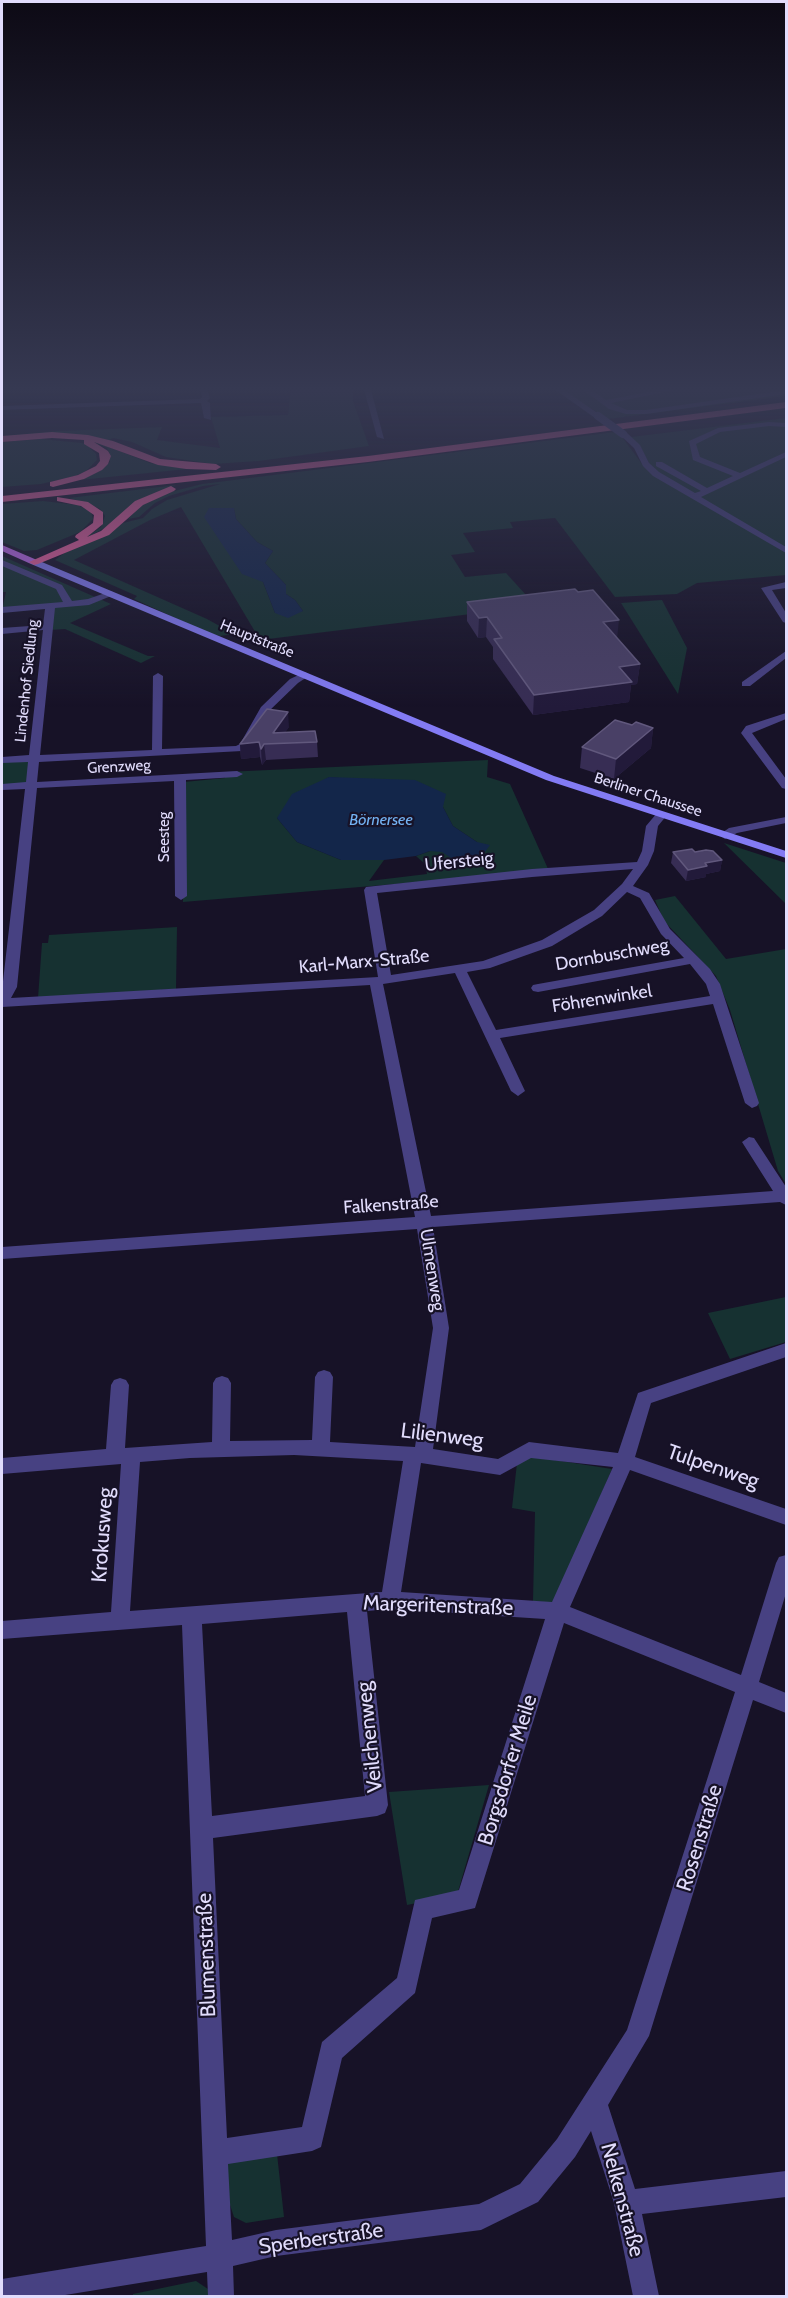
<!DOCTYPE html>
<html>
<head>
<meta charset="utf-8">
<style>
	body { margin:0 }
	#map { position:relative; width:788px; height:2298px; overflow:hidden; background:#171227; font-family:Cabin,sans-serif }
	canvas { display:block }
	.frame { position:absolute; inset:0; border:3px solid #e1dcfc; pointer-events:none }
</style>
</head>
<body>
<div id="map">
<canvas width="788" height="2298"></canvas>
<div class="frame"></div>
</div>
<script>
const ctx = document.querySelector('canvas').getContext('2d');
ctx.lineJoin = 'round';
function fill(path, color) { ctx.fillStyle = color; ctx.fill(path, 'evenodd'); }
const shape = rows => new Path2D(rows.map(r => 'M' + r).join(''));
function trace(path, color, width, dash) { ctx.strokeStyle = color; ctx.lineWidth = width; ctx.lineCap = dash ? 'butt' : 'round'; ctx.setLineDash(dash || []); ctx.stroke(path); }
function drawText(font, color, halo, rows, align = 'center') {
  ctx.font = font + ' Cabin,sans-serif'; ctx.lineWidth = 4.5; ctx.setLineDash([]); ctx.textBaseline = 'middle'; ctx.strokeStyle = halo; ctx.fillStyle = color; for (const [text, x, y, turn = 0] of rows) {
    ctx.save(); ctx.translate(x, y); ctx.rotate((+turn || 0) * Math.PI / 180); ctx.textAlign = isNaN(turn) ? turn : align; if (halo) ctx.strokeText(text, 0, 0); ctx.fillText(text, 0, 0); ctx.restore();
  }
}
const green = shape([
	[291,386,353,386,353,401,369,446,259,461,213,464,166,457,132,442,113,438,109,440,82,435,36,435,2,438,2,436,57,431,162,427,157,440,220,448,211,417,288,415],
	[555,386,786,386,786,396,608,419],
	[786,418,786,575,697,583,677,594,615,597,555,518,510,522,513,528,463,533,475,552,451,555,465,577,506,573,536,606,260,640,181,507,150,520,74,560,207,619,234,634,220,636,208,633,134,599,137,596,55,560,67,551,106,535,123,523,143,518,152,509,167,500,220,484,203,486,169,496,155,503,139,517,128,519,140,506,170,492,202,484,615,432,622,437,642,464,649,463,640,446,631,437],
	[209,508,234,509,236,519,257,542,273,551,265,563,286,585,286,594,295,600,303,611,275,613,263,582],
	[41,439,82,443,92,446,90,448,96,454,97,460,86,471,75,476,41,484,2,487,2,442],
	[91,440,150,463,187,469,80,480,100,471,110,462,110,454,107,448],
	[176,485,136,501,110,525,84,539,101,527,105,516,100,509,90,504,69,498],
	[43,501,78,505,91,512,93,519,80,532,37,550,24,551,2,542,2,504],
	[2,556,111,604,70,623,148,656,155,656,141,663,65,629,49,630,51,606,2,610,6,592,2,592,2,567,6,565,55,585,73,605,52,582,2,562],
	[662,600,687,648,678,694,621,603],
	[34,760,33,783,2,785,2,762],
	[488,760,487,777,510,784,549,871,183,902,184,782,225,778,225,772],
	[329,777,359,780,443,807,453,826,477,842,456,861,442,851,430,851,416,856,425,864,427,874,369,881,384,860,341,860,297,842,277,818],
	[724,843,786,863,786,904],
	[675,896,726,959,786,949,786,1184,778,1171,730,1010,716,976,664,921,655,900],
	[177,927,176,989,38,998,42,943,48,943,49,935],
	[786,1297,786,1342,730,1359,708,1313],
	[529,1456,612,1469,554,1603,533,1601,535,1512,512,1508,517,1463],
	[489,1785,457,1895,407,1905,389,1792],
	[277,2154,284,2217,246,2223,234,2217,227,2196,223,2161],
	[196,2281,208,2289,210,2296,133,2296,133,2294]
]);
const water = shape([
	[209,508,234,508,236,519,257,542,273,551,265,563,286,585,286,594,295,600,303,611,288,618,275,613,263,582,242,574,204,517],
	[329,777,415,780,446,794,443,807,453,826,477,842,490,845,482,856,468,861,456,861,442,852,430,851,416,856,384,860,341,860,297,842,277,818,292,794]
]);
const street = shape([
	[199,386,206,386,210,398,207,401,210,403,211,420,204,418,201,403,2,410,2,406,200,399,202,397,199,386],
	[363,386,370,386,384,439,377,437,363,386],
	[550,386,558,386,602,416,595,418,550,386],
	[578,386,586,386,606,400,679,386,694,386,611,403,627,410,646,410,786,390,786,394,646,414,626,414,609,409,578,386],
	[769,422,786,423,786,427,769,426,720,432,696,444,700,457,740,473,786,452,786,457,701,497,786,547,786,553,653,476,643,466,634,448,619,434,626,432,640,445,649,463,659,472,695,493,701,491,656,466,656,462,662,462,707,488,733,476,693,460,689,441,718,428,769,422],
	[2,560,62,585,72,601,88,599,111,591,116,594,89,605,55,608,40,755,152,750,153,676,158,673,163,676,162,749,236,746,240,744,261,707,290,679,305,672,310,675,298,683,269,711,249,746,242,751,39,762,37,782,237,771,243,774,237,777,186,780,187,896,181,900,175,896,174,781,37,788,17,987,11,998,378,977,364,890,366,887,532,869,637,862,642,851,646,826,657,813,661,812,667,815,658,826,654,851,648,865,633,886,649,893,670,929,710,969,720,984,759,1103,757,1106,752,1108,745,1103,713,1004,500,1038,525,1091,518,1096,511,1091,455,973,383,984,431,1216,773,1191,742,1142,749,1137,754,1138,786,1187,786,1205,780,1202,433,1227,449,1328,433,1449,498,1459,529,1442,618,1453,638,1393,786,1343,786,1357,651,1403,635,1457,786,1509,786,1525,630,1470,570,1607,741,1675,776,1563,779,1557,786,1555,786,1593,759,1682,786,1693,786,1713,753,1700,649,2036,608,2105,635,2189,786,2171,786,2197,642,2214,659,2296,633,2296,614,2203,591,2131,575,2157,538,2202,481,2230,276,2256,233,2266,234,2296,208,2296,207,2272,59,2296,2,2296,2,2279,206,2246,182,1625,2,1639,2,1621,111,1612,121,1464,2,1474,2,1458,106,1449,111,1385,114,1380,120,1378,126,1380,129,1385,125,1448,212,1442,213,1383,216,1378,222,1376,228,1378,231,1383,230,1441,312,1440,315,1377,318,1372,324,1370,330,1372,333,1377,330,1442,415,1447,433,1328,417,1229,2,1259,2,1247,415,1217,370,985,2,1007,2,990,25,789,2,790,2,784,26,782,28,762,2,763,2,757,29,755,43,630,2,634,2,628,43,625,45,609,2,613,2,607,63,602,56,589,2,566,2,560],
	[633,869,622,884,594,910,542,940,483,961,391,975,377,893,532,877,633,869],
	[627,892,640,898,661,934,684,958,538,984,533,985,531,988,533,991,538,992,690,964,706,984,710,996,496,1030,467,972,490,968,552,946,602,916,627,892],
	[294,1455,403,1461,382,1592,130,1611,140,1462,190,1458,294,1455],
	[531,1458,613,1467,552,1602,401,1592,421,1463,500,1475,531,1458],
	[390,1609,545,1619,459,1890,415,1900,397,1978,322,2042,302,2127,227,2138,213,1838,377,1816,385,1813,388,1805,367,1611,390,1609],
	[347,1612,365,1796,212,1816,202,1624,347,1612],
	[564,1623,735,1692,627,2030,557,2139,520,2184,479,2204,276,2230,232,2240,228,2164,312,2151,321,2147,342,2058,415,1993,432,1918,475,1908,564,1623],
	[786,582,786,588,772,590,786,613,786,623,783,622,761,588,786,582],
	[786,651,786,658,750,686,742,686,742,682,786,651],
	[786,713,786,719,752,733,786,779,786,789,782,788,741,733,746,726,786,713],
	[786,817,786,823,737,833,725,839,719,835,729,828,786,817]
]);
const secondary = shape([
	[31,560,37,560,554,776,786,851,786,858,546,780,31,564,31,560]
]);
const primary = shape([
	[2,545,37,560,38,562,31,564,2,551,2,545]
]);
const highway = shape([
	[786,402,786,408,368,462,2,502,2,496,368,456,786,402],
	[52,432,88,435,113,441,160,459,216,464,221,467,216,470,186,469,158,465,94,442,108,451,111,456,108,464,102,470,84,479,53,487,50,486,50,482,78,475,96,466,100,461,99,453,84,444,84,440,52,438,2,442,2,436,52,432],
	[171,486,176,489,174,491,143,505,109,535,38,564,34,565,29,562,79,540,75,537,76,535,93,523,94,515,81,506,57,501,57,497,88,502,103,512,103,524,87,537,101,531,135,501,171,486]
]);
const streetBridge = shape([
	[598,416,623,434]
]);
const wall = shape([
	[467,602,617,638,640,664,637,684,631,685,629,702,533,715,493,659,493,647,486,637,478,638,467,621],
	[632,725,653,728,651,748,614,779,580,768,582,747],
	[289,727,285,732,317,742,318,757,266,760,262,765,260,757,241,759,240,744],
	[673,852,695,852,722,860,720,871,706,874,706,877,686,881,671,863]
]);
const shadedWall = shape([
	[487,617,486,637,478,638,479,618],
	[619,620,617,639,603,622],
	[640,664,637,684,631,685,629,702,533,715,534,695,619,667],
	[288,712,289,727,277,744,273,733],
	[653,728,651,748,614,779,616,759],
	[259,742,260,757,241,759,240,744],
	[264,744,266,760,262,765,261,749],
	[722,860,720,871,706,874,706,877,686,881,688,870,705,863]
]);
const building = shape([
	[575,589,578,592,593,590,619,620,603,622,640,664,619,667,632,682,534,695,494,639,502,638,487,617,479,618,467,602,575,589],
	[267,709,288,712,273,733,315,731,317,742,264,744,261,749,259,742,240,744,267,709],
	[615,720,632,725,636,722,653,728,616,759,582,747,615,720],
	[692,849,695,852,706,850,713,851,722,860,705,863,707,866,688,870,673,852,692,849]
]);
const farStreetnames = [
	["Hauptstraße",257,639,22],
	["Lindenhof Siedlung",27,681,-84],
	["Grenzweg",119,767,-3],
	["Berliner Chaussee",648,795,18],
	["Seesteg",165,837,-90]
];
const farWaternames = [
	["Börnersee",381,820]
];
const streetNames = [
	["Ufersteig",459,862,-6],
	["Dornbuschweg",612,955,-10],
	["Karl-Marx-Straße",364,962,-5],
	["Föhrenwinkel",602,999,-9],
	["Falkenstraße",391,1205,-4],
	["Ulmenweg",432,1270,81]
];
const nearStreetnames = [
	["Lilienweg",442,1436,7],
	["Tulpenweg",713,1467,19],
	["Krokusweg",103,1535,-86],
	["Margeritenstraße",438,1606,2],
	["Veilchenweg",370,1737,-96],
	["Borgsdorfer Meile",508,1770,-73],
	["Rosenstraße",700,1838,-73],
	["Blumenstraße",207,1955,-92],
	["Nelkenstraße",622,2200,75],
	["Sperberstraße",321,2239,-8]
];
fill(green, '#163131');
fill(water, '#13264a');
fill(street, '#474182');
fill(secondary, '#837bf4');
fill(primary, '#c66cf2');
fill(highway, '#f261a0');
trace(streetBridge, '#474182', 8);
fill(wall, '#372d54');
fill(shadedWall, '#221a3a');
fill(building, '#494066');
trace(building, '#61587d', 1.5);
const sky = ctx.createLinearGradient(0, 0, 0, 708);
sky.addColorStop(0, '#0d0a15');
sky.addColorStop(0.55, '#363952');
sky.addColorStop(1, '#36395200');
ctx.fillStyle = sky;
ctx.fillRect(0, 0, 788, 708);
drawText('15px', '#e1dcfc', '#171227', farStreetnames);
drawText('italic 16px', '#73b2f3', '#171227', farWaternames);
drawText('18px', '#e1dcfc', '#171227', streetNames);
drawText('21px', '#e1dcfc', '#171227', nearStreetnames);
</script>
</body>
</html>
